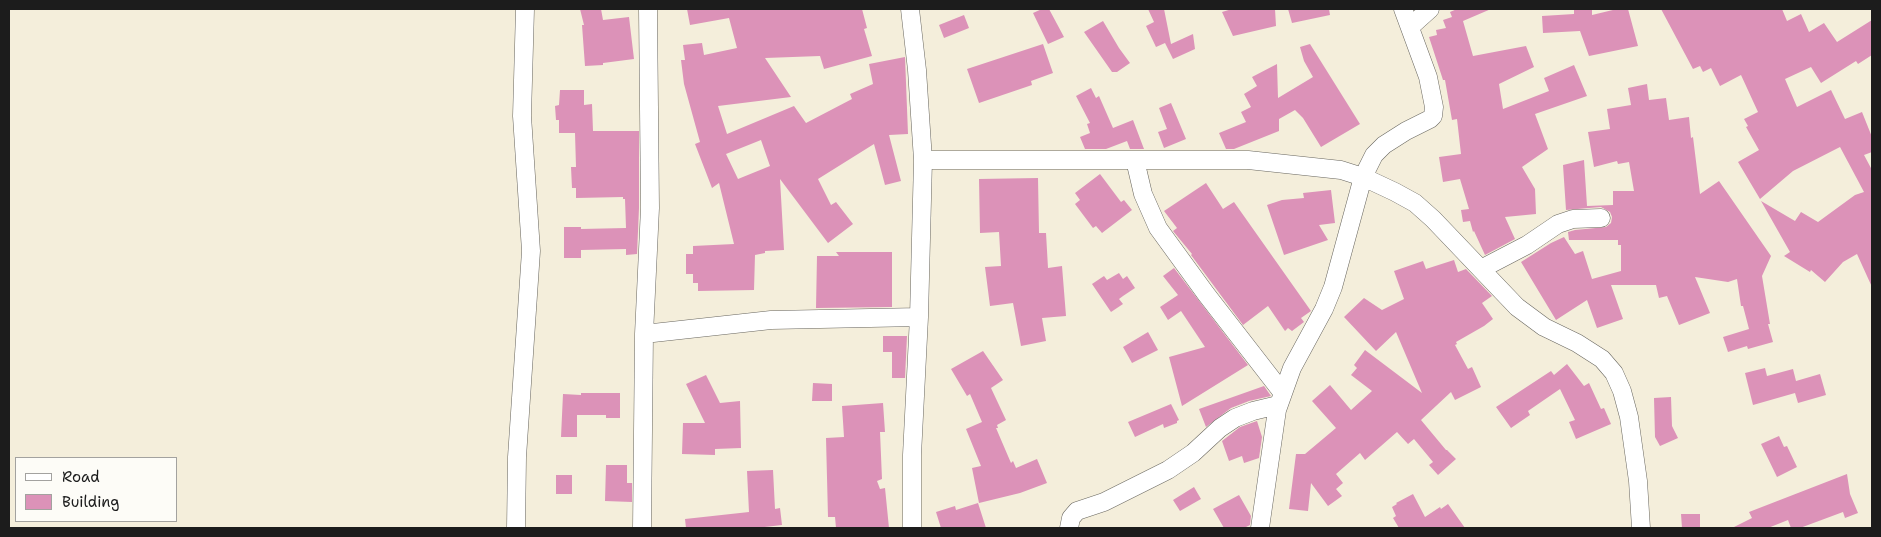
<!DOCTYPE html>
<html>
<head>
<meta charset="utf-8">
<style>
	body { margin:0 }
	#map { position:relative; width:1881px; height:537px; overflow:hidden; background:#f4eedb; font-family:"Shantell Sans",sans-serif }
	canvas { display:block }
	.frame { position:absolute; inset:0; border:10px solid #1c1c1c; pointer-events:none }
	.legend { position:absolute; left:15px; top:457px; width:162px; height:65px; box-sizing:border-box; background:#fdfcf7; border:1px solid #a3a29f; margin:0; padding:6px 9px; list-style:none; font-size:15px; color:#1c1c1c }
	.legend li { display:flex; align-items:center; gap:10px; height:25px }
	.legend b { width:25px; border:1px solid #a3a29f }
</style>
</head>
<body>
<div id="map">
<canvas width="1881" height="537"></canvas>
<div class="frame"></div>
<ul class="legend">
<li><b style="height:6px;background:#fff"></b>Road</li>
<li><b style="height:14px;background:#dc92b8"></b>Building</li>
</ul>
</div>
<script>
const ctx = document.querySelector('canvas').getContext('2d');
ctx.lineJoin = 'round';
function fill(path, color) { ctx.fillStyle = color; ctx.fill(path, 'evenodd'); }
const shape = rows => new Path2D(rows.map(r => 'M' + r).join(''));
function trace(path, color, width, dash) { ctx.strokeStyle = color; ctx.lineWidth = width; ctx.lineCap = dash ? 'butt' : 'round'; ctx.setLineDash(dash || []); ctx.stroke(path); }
const building = shape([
	[580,9,601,9,603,20,629,17,634,59,603,63,603,65,585,66,582,25,584,25],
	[687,9,862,9,867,28,864,29,872,56,824,69,820,56,765,58,791,97,718,106,727,134,794,106,806,123,852,99,850,94,873,84,869,64,905,57,908,134,889,135,901,181,885,185,874,144,818,179,831,205,836,202,853,224,828,243,780,179,784,250,765,251,765,253,755,255,754,290,698,291,698,283,693,283,693,274,686,274,686,254,693,254,693,246,734,244,719,183,712,188,695,144,700,142,684,84,681,60,685,60,683,45,702,43,704,55,737,48,729,18,690,25],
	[761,140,770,166,738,179,726,154],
	[1042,9,1049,9,1064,37,1048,44,1033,13],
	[1148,9,1164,9,1171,44,1193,34,1195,49,1173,59,1165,43,1156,47,1146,26,1154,22],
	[1232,9,1275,9,1276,26,1233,36,1222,12],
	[1288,9,1329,9,1330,15,1292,23],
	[1457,9,1491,9,1463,21,1473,56,1526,46,1534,67,1499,84,1503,109,1549,91,1544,78,1574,65,1587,96,1535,114,1548,149,1522,167,1535,189,1536,214,1505,217,1515,239,1485,255,1474,231,1473,232,1470,221,1463,222,1461,210,1469,209,1460,179,1443,182,1439,157,1461,154,1457,119,1452,120,1445,80,1443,80,1429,37,1437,35,1436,30,1446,28,1443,20,1452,17,1450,12],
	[1574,9,1592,9,1592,15,1617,9,1628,9,1638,46,1589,56,1580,31,1543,33,1542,16,1574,14],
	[1661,9,1782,9,1787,21,1801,14,1809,32,1824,23,1837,42,1872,20,1872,55,1858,64,1856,61,1821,83,1811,67,1785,79,1797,107,1831,90,1845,119,1862,112,1872,137,1872,152,1864,155,1872,170,1872,287,1857,254,1843,262,1825,282,1811,270,1810,272,1784,256,1790,252,1761,201,1795,221,1801,212,1818,222,1855,195,1864,192,1840,147,1793,171,1760,199,1738,162,1759,150,1746,127,1748,126,1744,119,1758,112,1741,75,1720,86,1711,68,1703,72,1700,66,1693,69],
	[964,15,969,28,944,38,939,25],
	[1103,21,1119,48,1130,63,1117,72,1112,72,1084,32],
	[1043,44,1053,73,1031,81,1032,85,979,103,967,69],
	[1310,44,1360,124,1321,147,1303,118,1295,110,1279,119,1279,131,1234,149,1226,149,1219,133,1246,122,1241,112,1251,107,1244,94,1257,86,1252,77,1277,64,1278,98,1313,77,1304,61,1300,47],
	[1647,84,1649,100,1666,98,1669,120,1689,117,1691,138,1693,137,1700,194,1719,181,1771,256,1762,276,1770,324,1768,324,1773,342,1748,349,1747,346,1728,352,1723,337,1749,329,1743,306,1741,306,1737,279,1728,282,1695,277,1710,313,1679,325,1667,296,1659,298,1656,285,1611,285,1623,319,1597,328,1587,300,1556,320,1521,262,1551,243,1564,237,1575,254,1583,251,1592,279,1621,271,1621,245,1618,245,1618,240,1569,240,1568,232,1575,230,1606,227,1611,223,1612,217,1610,212,1601,207,1566,210,1563,165,1584,160,1587,206,1613,205,1613,191,1634,191,1629,162,1618,164,1617,161,1594,167,1588,132,1610,129,1607,109,1631,105,1628,88],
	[1091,88,1096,98,1099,96,1113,128,1133,120,1144,149,1130,149,1127,141,1106,149,1085,149,1080,137,1090,133,1087,124,1090,123,1076,96],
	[560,90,584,90,584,105,592,104,593,131,639,131,639,208,637,254,626,255,626,249,581,250,581,258,564,258,564,227,581,227,581,229,626,228,625,199,623,199,623,197,576,198,576,188,572,188,571,167,576,167,575,133,559,133,559,120,556,120,555,106,559,105],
	[1171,103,1186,139,1164,148,1158,132,1167,129,1159,108],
	[1100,174,1121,202,1124,200,1132,210,1102,233,1096,226,1093,228,1075,204,1080,200,1075,193],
	[1038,178,1039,233,1046,233,1048,268,1062,266,1066,316,1042,318,1046,341,1021,346,1013,303,990,306,985,267,1001,266,999,232,980,233,979,179],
	[1206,183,1223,209,1234,202,1311,311,1301,318,1304,322,1292,331,1288,328,1285,331,1268,306,1243,325,1191,255,1192,254,1173,231,1177,228,1164,211],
	[1331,190,1335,223,1319,225,1328,240,1284,255,1267,205,1282,200,1304,198,1303,193],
	[836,252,892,252,892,307,816,308,817,256,839,256],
	[1454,260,1458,272,1466,269,1492,296,1482,303,1493,319,1484,326,1456,342,1457,344,1455,345,1468,369,1472,367,1481,387,1455,400,1451,392,1421,420,1446,450,1447,450,1456,459,1438,475,1429,465,1433,462,1414,439,1408,444,1397,432,1365,460,1360,453,1336,474,1343,483,1336,489,1342,496,1328,506,1311,483,1308,511,1289,509,1296,454,1305,454,1336,428,1312,401,1330,385,1351,410,1372,391,1351,375,1357,368,1354,365,1365,350,1422,393,1396,332,1376,351,1344,317,1364,298,1382,310,1404,299,1394,271,1423,261,1426,269],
	[1174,268,1248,365,1182,406,1169,357,1205,347,1181,311,1168,320,1160,307,1178,295,1163,276],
	[1119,273,1123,279,1127,276,1135,288,1123,296,1119,299,1123,304,1111,312,1092,284,1104,276,1107,280],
	[1148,332,1158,350,1132,363,1123,347],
	[883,336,907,336,905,378,892,378,892,352,883,352],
	[983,351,1003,380,991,388,1006,420,997,425,998,428,996,428,1011,463,1013,461,1016,468,1037,459,1047,483,1020,493,979,503,972,468,981,466,966,429,982,422,970,394,967,396,951,369],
	[1567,364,1584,386,1589,383,1601,409,1604,408,1611,424,1576,439,1569,422,1575,420,1560,389,1528,411,1530,415,1511,428,1496,407,1551,371,1554,375],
	[1765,368,1767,376,1793,369,1796,381,1820,374,1826,395,1798,403,1795,393,1753,405,1745,373],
	[706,375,720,403,740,401,741,448,715,449,715,455,682,454,683,423,705,423,686,384],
	[813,383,832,384,832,401,812,401],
	[1264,386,1271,396,1249,401,1231,408,1206,427,1199,409],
	[581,393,620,393,620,418,606,418,606,415,577,415,577,437,561,437,563,394,581,395],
	[1671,397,1672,426,1678,438,1660,446,1655,437,1654,398],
	[883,403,885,432,880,432,882,479,877,481,880,489,885,488,889,528,836,528,835,517,828,517,826,438,844,437,842,406],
	[1171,404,1179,420,1177,421,1177,423,1164,428,1163,424,1135,437,1128,422],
	[1257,421,1262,437,1259,458,1244,463,1242,456,1229,461,1222,441,1240,427],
	[1779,436,1784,447,1787,446,1797,467,1777,477,1761,444],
	[606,465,627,465,627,483,632,483,632,502,605,501],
	[773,470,775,509,780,508,782,525,756,528,686,528,685,519,749,512,747,471],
	[1847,474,1850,494,1858,513,1845,518,1843,512,1800,528,1791,528,1788,520,1768,528,1732,528,1752,518,1749,512],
	[556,475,572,475,572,494,556,494],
	[1194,487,1201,499,1180,511,1173,500],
	[1413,494,1425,517,1440,507,1441,509,1448,504,1465,528,1399,528,1393,518,1396,516,1392,507,1397,504,1396,503],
	[1239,495,1251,516,1250,525,1244,528,1224,528,1213,509],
	[978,503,986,528,941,528,936,512,955,506,956,510],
	[1681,514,1700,514,1700,528,1682,528]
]);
const minor = shape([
	[910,9,917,70,923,160,919,317,912,455,912,528],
	[1410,27,1430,9],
	[923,160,1248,160,1341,170,1363,177,1395,192,1415,203,1433,219,1517,307,1544,327,1577,343,1602,359,1614,373,1622,391,1629,417,1638,481,1641,528],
	[1135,160,1143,194,1158,228,1206,294,1282,392],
	[1481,269,1527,245,1558,224,1573,219,1601,218],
	[644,334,771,320,919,317],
	[516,528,517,457,531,251,522,116,525,9],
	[642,528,644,334,650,208,648,9],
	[1069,528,1071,518,1077,511,1104,502,1168,470,1193,453,1220,428,1235,418,1253,411,1278,405],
	[1260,528,1277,410,1292,368,1324,309,1333,287,1363,177,1374,155,1384,145,1406,131,1430,119,1433,116,1434,107,1428,77,1403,9]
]);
fill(building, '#dc92b8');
trace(minor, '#68665f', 19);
trace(minor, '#fff', 18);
</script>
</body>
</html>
